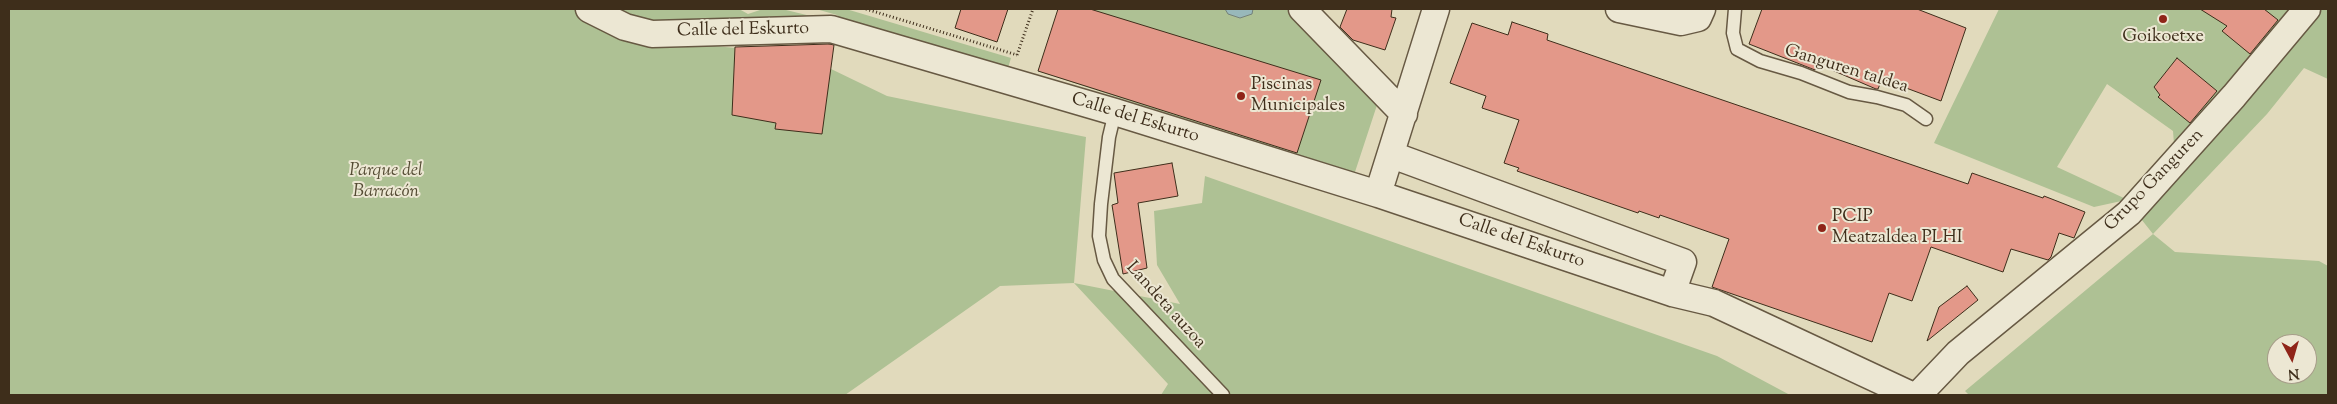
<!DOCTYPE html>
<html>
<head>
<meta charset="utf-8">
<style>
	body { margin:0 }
	#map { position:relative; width:2337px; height:404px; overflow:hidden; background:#e1dabc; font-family:"Sorts Mill Goudy",serif }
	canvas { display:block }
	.frame { position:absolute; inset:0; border:10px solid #3e2e1b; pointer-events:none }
	.north { position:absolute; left:2267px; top:334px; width:50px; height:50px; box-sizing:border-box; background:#ece7d3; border:1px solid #a69d89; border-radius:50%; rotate:174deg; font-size:14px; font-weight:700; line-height:20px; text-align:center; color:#3e2e1b }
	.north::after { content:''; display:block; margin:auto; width:18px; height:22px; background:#8f2418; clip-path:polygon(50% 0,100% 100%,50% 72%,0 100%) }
</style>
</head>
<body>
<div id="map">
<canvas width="2337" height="404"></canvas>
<div class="frame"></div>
<div class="north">N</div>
</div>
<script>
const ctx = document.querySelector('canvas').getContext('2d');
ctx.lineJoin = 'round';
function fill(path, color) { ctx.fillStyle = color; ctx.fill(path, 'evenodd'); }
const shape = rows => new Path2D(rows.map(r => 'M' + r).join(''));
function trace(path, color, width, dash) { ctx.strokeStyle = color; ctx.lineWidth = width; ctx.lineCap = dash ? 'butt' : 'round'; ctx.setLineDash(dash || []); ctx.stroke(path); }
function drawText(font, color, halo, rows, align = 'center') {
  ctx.font = font + ' "Sorts Mill Goudy",serif'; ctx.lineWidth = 4; ctx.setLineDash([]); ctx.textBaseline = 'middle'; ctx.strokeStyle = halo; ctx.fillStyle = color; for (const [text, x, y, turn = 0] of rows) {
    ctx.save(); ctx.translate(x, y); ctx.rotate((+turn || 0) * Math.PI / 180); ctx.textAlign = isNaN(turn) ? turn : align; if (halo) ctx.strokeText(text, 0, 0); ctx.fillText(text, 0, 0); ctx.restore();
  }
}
const green = shape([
	[9,9,579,9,629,38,800,54,887,96,1086,137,1074,283,1180,304,1157,265,1154,211,1202,203,1205,176,1717,356,1790,395,1161,395,1168,384,1074,283,1000,286,845,395,9,395],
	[614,9,706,10,739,9,748,14,763,9,782,9,827,20,653,24],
	[816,9,846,9,1011,58,1008,68,844,22,837,15],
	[1058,9,1292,9,1379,99,1354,175,1038,71],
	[1999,9,2328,9,2328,79,2304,68,2267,114,2153,234,2175,252,2319,261,2328,266,2328,395,1969,395,1965,391,2153,234,2126,200,2094,207,1934,143],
	[2107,84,2173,131,2174,144,2126,199,2057,167],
	[2277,344,2307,344,2307,374,2277,374]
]);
const water = shape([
	[1225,9,1253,9,1252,14,1240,18,1228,14,1225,9]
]);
const building = shape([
	[961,9,1008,9,997,42,955,28,961,9],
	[1058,9,1090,9,1321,80,1297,153,1038,71,1058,9],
	[1347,9,1392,9,1391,17,1396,18,1385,50,1353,40,1340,27,1347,9],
	[1762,9,1917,9,1966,28,1941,101,1882,79,1878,89,1876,89,1818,64,1815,70,1749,44,1762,9],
	[2200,9,2264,9,2278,20,2250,54,2222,31,2227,26,2200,9],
	[1512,22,1548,34,1547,40,1968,184,1972,173,2043,198,2044,196,2085,212,2074,238,2059,233,2051,257,2048,260,2011,249,2003,272,1931,247,1912,301,1889,293,1872,342,1712,287,1729,239,1660,215,1659,218,1639,211,1638,213,1517,171,1519,168,1504,163,1519,120,1482,108,1486,96,1450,83,1472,23,1508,35,1512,22],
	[829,44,834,45,822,134,775,129,776,123,732,115,735,47,829,44],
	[2177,58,2217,91,2190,123,2158,97,2160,95,2154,87,2177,58],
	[1172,163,1178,196,1138,203,1147,268,1123,274,1112,205,1118,203,1114,173,1172,163],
	[1967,286,1978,300,1927,341,1939,307,1967,286]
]);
const path = shape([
	[866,9,1017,55],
	[1017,55,1033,9]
]);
const service = shape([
	[1735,9,1733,33,1737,49,1760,61,1801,73,1849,92,1877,97,1906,105,1926,119],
	[1115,112,1109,137,1101,204,1099,236,1104,260,1113,279,1223,395]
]);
const minor = shape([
	[589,9,625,27,652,34,831,29,1115,112,1378,194,1672,293,1714,303,1911,395],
	[1302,9,1404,114],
	[1619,9,1681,22,1698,18,1702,9],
	[1392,155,1683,262,1672,293],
	[1378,194,1436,9],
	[1918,395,1958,353,2129,213,2234,96,2307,9]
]);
const markers = [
	[2163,19,5,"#8f2418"],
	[1241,96,5,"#8f2418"],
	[1822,228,5,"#8f2418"]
];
const streetNames = [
	["Calle del Eskurto",743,31,-1],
	["Ganguren taldea",1846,70,17],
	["Calle del Eskurto",1135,119,17],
	["Grupo Ganguren",2155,181,-46],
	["Calle del Eskurto",1521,242,19],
	["Landeta auzoa",1165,306,48]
];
const poiNames = [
	["Goikoetxe",2163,38,"center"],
	["Piscinas",1251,86],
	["Municipales",1251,107],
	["PCIP",1832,218],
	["Meatzaldea PLHI",1832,239]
];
const parkNames = [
	["Parque del",386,172],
	["Barracón",386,193]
];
fill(green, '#aec194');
fill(water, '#98b8ba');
trace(water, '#74817a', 1);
fill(building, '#e39889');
trace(building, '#3e2e1b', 1);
trace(service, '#675943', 15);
trace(minor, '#675943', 29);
trace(path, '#3e2e1b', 3, [1, 2.5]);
trace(service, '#ece7d3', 12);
trace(minor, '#ece7d3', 26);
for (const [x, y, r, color] of markers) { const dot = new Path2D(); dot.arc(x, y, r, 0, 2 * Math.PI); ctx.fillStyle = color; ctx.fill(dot); trace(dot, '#ece7d3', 2); }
drawText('18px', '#3e2e1b', '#ece7d3', streetNames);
drawText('18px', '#3e2e1b', '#ece7d3', poiNames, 'left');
drawText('italic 18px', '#544b33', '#ece7d3', parkNames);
</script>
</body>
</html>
